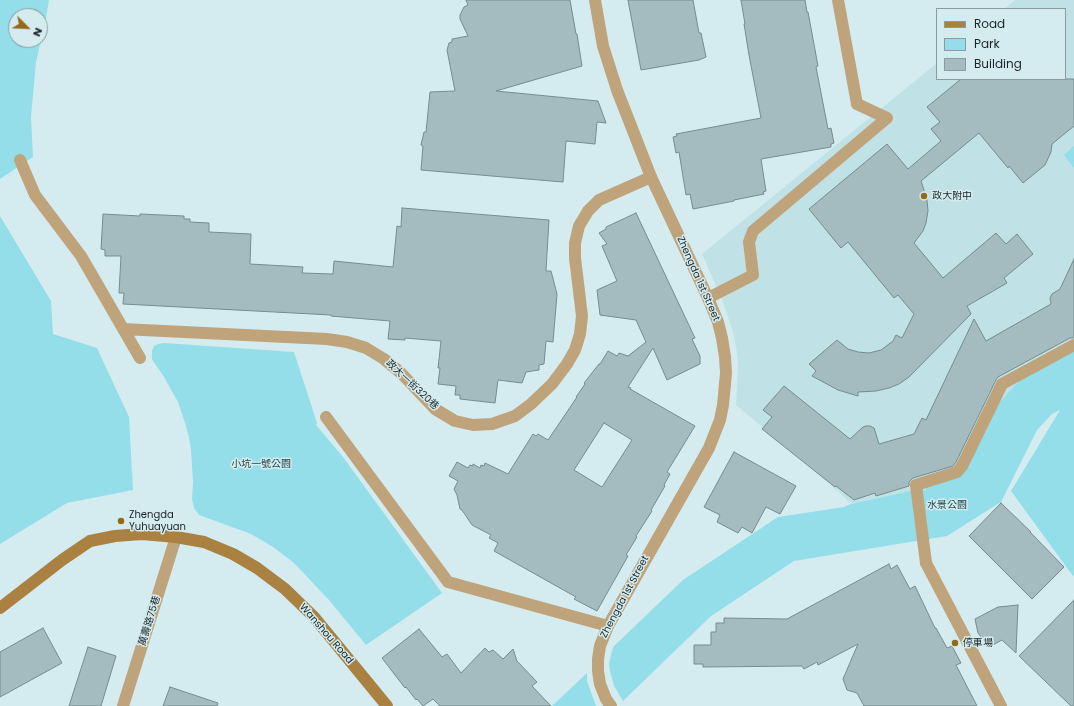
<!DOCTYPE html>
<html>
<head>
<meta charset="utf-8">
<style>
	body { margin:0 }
	#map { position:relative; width:1074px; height:706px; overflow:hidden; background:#d4ecf0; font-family:Poppins,sans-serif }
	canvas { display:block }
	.legend { position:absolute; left:936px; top:8px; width:130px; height:72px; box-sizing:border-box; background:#d4ecf0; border:1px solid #8a9c9f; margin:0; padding:5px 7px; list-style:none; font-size:12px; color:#1b2526 }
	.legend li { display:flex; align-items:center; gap:8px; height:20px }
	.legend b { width:20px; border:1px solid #8a9c9f }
	.north { position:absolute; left:8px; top:8px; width:40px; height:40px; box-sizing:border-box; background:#d4ecf0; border:1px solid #8a9c9f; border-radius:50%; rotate:114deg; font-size:11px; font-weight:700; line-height:16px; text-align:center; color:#1b2526 }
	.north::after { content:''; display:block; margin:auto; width:14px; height:18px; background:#966917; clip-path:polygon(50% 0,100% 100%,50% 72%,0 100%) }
</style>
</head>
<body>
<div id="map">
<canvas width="1074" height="706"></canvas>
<ul class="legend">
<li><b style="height:5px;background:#aa8141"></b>Road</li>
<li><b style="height:11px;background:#94dee9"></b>Park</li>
<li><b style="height:11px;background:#a4bcc0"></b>Building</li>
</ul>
<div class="north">N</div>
</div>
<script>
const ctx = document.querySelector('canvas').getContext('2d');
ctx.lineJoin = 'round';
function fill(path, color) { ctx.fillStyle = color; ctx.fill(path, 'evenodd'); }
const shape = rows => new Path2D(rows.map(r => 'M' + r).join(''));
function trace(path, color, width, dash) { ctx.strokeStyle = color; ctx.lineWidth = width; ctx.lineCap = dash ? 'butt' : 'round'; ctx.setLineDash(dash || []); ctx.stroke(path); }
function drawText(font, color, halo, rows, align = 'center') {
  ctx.font = font + ' Poppins,"Noto Sans TC",sans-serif'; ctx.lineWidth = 3; ctx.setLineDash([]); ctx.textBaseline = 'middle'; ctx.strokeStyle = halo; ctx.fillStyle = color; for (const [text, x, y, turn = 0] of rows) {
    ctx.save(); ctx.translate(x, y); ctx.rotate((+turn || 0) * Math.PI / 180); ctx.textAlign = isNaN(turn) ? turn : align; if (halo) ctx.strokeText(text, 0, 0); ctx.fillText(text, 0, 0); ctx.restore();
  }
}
const built = shape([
	[1015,0,1074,0,1074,348,965,468,927,490,910,491,851,504,838,491,736,405,738,366,737,353,733,332,723,302,702,254,937,63,937,79,1065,79,1065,9,1004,9]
]);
const green = shape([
	[0,0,49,0,46,18,36,62,31,117,33,157,0,179],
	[16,16,40,16,40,40,16,40],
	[1074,146,1074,168,1064,155],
	[0,216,51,301,53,334,97,348,129,417,133,490,67,503,0,544],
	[164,343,294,352,317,423,316,425,343,457,442,593,366,645,329,600,294,563,273,547,251,534,199,515,194,508,192,499,193,482,191,450,189,437,185,423,178,402,164,377,152,359,152,351,154,346,158,344],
	[1074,348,1074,575,1073,576,1011,491,1060,410,1052,414,1037,430,1001,502,947,536,794,561,711,616,623,701,614,686,610,671,609,664,613,647,683,580,778,517,844,507,851,504,910,491,926,490,926,484,959,474,998,404,1023,377],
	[587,673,587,681,596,706,552,706]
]);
const building = shape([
	[466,0,570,0,576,34,577,34,582,66,496,91,598,101,606,123,597,122,595,144,566,141,563,182,421,170,423,146,421,145,424,132,426,132,430,92,455,91,447,50,449,43,452,42,452,39,468,36,460,19,460,15,464,7,468,5,466,0],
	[628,0,693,0,699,33,701,33,706,57,699,60,641,70,628,0],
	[741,0,805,0,807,12,808,12,818,66,816,67,828,129,831,128,834,143,831,144,831,147,761,159,766,191,763,192,764,194,734,200,734,201,693,209,690,194,686,195,679,152,676,153,673,137,677,136,676,134,761,118,749,55,744,24,745,24,741,0],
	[961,79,1074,79,1074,126,1052,144,1051,152,1045,165,1023,183,1009,166,1008,168,979,133,921,181,927,200,928,211,926,223,923,231,914,243,943,278,996,233,1006,244,1017,234,1033,254,1004,278,1007,283,967,306,971,314,909,377,899,384,889,388,876,391,858,392,858,396,838,390,812,376,816,371,809,364,837,340,848,349,858,352,869,353,881,350,893,341,896,335,902,338,914,314,898,295,894,298,848,242,841,248,840,247,809,209,887,144,908,169,941,141,931,129,940,122,927,107,961,79],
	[402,208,549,220,546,271,551,271,557,294,553,342,546,341,544,364,539,365,539,370,526,372,522,383,498,380,495,403,460,399,460,395,455,395,456,386,438,384,440,368,438,368,441,341,405,338,405,340,388,339,390,321,331,316,331,315,123,304,124,293,119,293,121,256,105,256,105,250,101,249,103,214,140,216,140,214,184,216,184,219,190,219,190,222,209,223,209,232,251,234,250,264,303,267,302,273,333,274,334,261,393,267,397,226,401,227,402,208],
	[636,213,695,338,692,339,700,356,700,364,667,380,653,348,628,387,631,388,630,389,695,426,667,472,670,474,664,485,665,486,651,510,652,511,636,536,637,537,626,555,628,556,597,611,574,599,576,597,494,551,498,543,489,538,491,535,472,525,462,510,460,509,457,495,454,489,458,481,449,476,457,462,468,468,470,465,473,466,473,464,480,468,481,465,484,466,485,463,508,474,533,434,536,436,538,434,548,440,577,397,576,397,585,384,584,383,599,364,600,364,608,351,617,356,619,353,628,356,646,342,636,320,600,315,597,290,617,281,602,246,607,244,599,233,606,229,606,227,636,213],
	[604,423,632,440,602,487,574,470,604,423],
	[1074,259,1074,338,1070,338,998,377,996,380,956,462,953,466,913,478,909,482,909,486,876,496,875,493,854,500,836,486,835,487,762,429,772,417,763,410,784,386,850,439,863,427,866,426,870,426,874,428,875,431,879,444,914,434,922,418,926,420,974,319,986,341,1051,304,1050,298,1052,294,1060,289,1074,259],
	[734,452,796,486,780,514,766,507,752,533,742,527,738,533,717,522,720,515,704,507,734,452],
	[1001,503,1031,532,1030,532,1064,567,1032,599,969,536,1001,503],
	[889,564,891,569,897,565,910,589,915,586,935,628,936,628,947,648,952,646,961,663,956,665,977,706,864,706,857,693,847,690,843,679,858,644,818,665,817,662,804,669,802,666,703,667,703,664,694,664,694,645,711,645,711,632,716,632,716,623,724,623,724,618,787,619,889,564],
	[1074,600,1074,706,1071,706,1019,656,1074,600],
	[1018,605,1016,653,1002,640,989,647,978,633,975,619,998,607,1018,605],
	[43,628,62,663,0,697,0,652,43,628],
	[419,629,442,657,447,654,461,673,485,648,489,652,493,650,503,659,513,649,517,661,537,682,532,686,551,706,440,706,433,699,423,706,417,699,416,700,406,687,405,688,382,658,419,629],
	[88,647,116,656,101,706,69,706,88,647],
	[170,687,218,703,217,706,163,706,170,687]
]);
const lane = shape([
	[20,160,35,195,81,256,140,358],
	[708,298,753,275,749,242,753,231,887,118,857,104],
	[123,329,327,339,347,342,366,348,384,359,401,373,435,409,455,421,473,425,492,424,515,416,531,404,552,384,567,364,575,350,580,334,582,316,575,258,575,243,579,226,588,211,599,200,651,177],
	[326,417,448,582,608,626],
	[926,563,916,485,957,472,962,466,1002,384,1074,345],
	[123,706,176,537]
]);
const street = shape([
	[595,0,603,46,617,90,651,177,708,298,718,322,722,338,725,357,726,373,723,405,720,420,709,448,608,626,600,646,598,659,598,671,600,684,606,699,611,706],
	[838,0,857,104],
	[926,563,1001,706]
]);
const secondary = shape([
	[0,608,62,560,90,541,115,536,142,534,176,537,204,542,233,554,257,568,285,589,314,617,387,706]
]);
const markers = [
	[924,196,4,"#966917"],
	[121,521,4,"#966917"],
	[955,643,4,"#966917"]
];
const poiNames = [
	["政大附中",932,196],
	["Zhengda",129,515],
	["Yuhuayuan",129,527],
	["停車場",963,643]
];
const streetNames = [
	["Zhengda 1st Street",698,279,66],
	["政大一街320巷",412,385,43],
	["Zhengda 1st Street",625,597,-62],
	["萬壽路75巷",150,621,-73],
	["Wanshou Road",326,634,49]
];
const parkNames = [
	["小坑一號公園",261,464],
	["水景公園",947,505]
];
fill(built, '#c0e2e7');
fill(green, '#94dee9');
fill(building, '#a4bcc0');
trace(building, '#758c8f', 1);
trace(lane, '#bfa37b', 12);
trace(street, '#bfa37b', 12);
trace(secondary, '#aa8141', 12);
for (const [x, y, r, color] of markers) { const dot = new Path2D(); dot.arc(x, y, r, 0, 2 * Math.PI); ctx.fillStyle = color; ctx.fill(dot); trace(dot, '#d4ecf0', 1.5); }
drawText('10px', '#1b2526', '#d4ecf0', poiNames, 'left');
drawText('10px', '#1b2526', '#d4ecf0', streetNames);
drawText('10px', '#1d444a', '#d4ecf0', parkNames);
</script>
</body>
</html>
